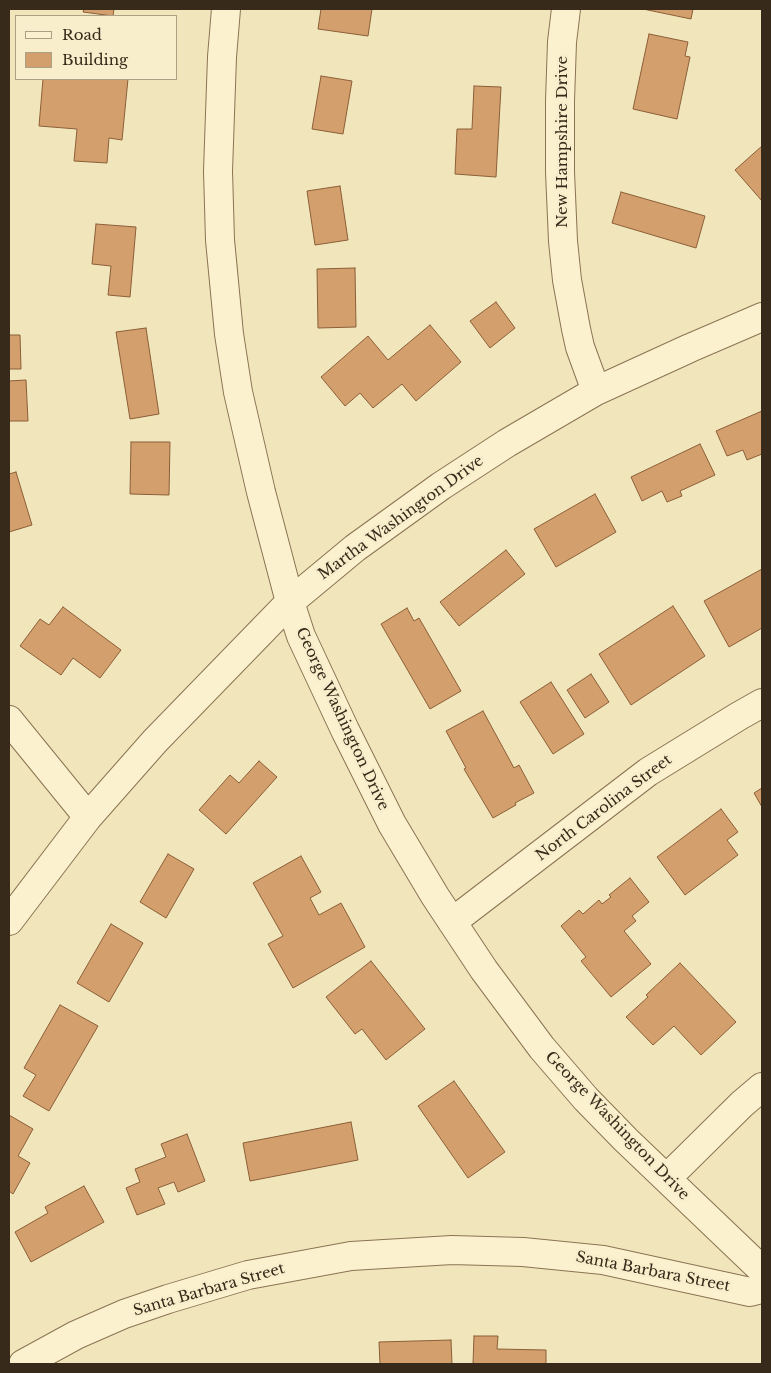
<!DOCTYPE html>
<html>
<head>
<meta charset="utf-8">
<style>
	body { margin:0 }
	#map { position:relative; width:771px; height:1373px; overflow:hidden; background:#f1e5bb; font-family:"Libre Baskerville",serif }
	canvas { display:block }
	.frame { position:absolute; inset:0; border:10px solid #372a1a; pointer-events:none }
	.legend { position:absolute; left:15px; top:15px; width:162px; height:65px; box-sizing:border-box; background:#f8eecb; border:1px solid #aba084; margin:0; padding:6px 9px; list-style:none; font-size:15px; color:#372a1a }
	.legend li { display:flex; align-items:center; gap:10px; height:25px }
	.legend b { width:25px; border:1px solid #aba084 }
</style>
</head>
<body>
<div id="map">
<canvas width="771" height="1373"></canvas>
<div class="frame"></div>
<ul class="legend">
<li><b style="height:6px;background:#fcf1ce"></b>Road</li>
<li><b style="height:14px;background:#d39f6d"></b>Building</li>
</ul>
</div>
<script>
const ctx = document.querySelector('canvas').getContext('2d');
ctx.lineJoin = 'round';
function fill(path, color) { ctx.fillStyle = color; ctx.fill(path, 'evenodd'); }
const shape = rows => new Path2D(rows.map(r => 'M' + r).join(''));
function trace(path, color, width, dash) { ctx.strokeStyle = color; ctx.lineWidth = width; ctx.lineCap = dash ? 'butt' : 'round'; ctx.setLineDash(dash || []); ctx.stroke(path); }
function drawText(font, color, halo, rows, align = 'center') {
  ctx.font = font + ' "Libre Baskerville",serif'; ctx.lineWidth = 5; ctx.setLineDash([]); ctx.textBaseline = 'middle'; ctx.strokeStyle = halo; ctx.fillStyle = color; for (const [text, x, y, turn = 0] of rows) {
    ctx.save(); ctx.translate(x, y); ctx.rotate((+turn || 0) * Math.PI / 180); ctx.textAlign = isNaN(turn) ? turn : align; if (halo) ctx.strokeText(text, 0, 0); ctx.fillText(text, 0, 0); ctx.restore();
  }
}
const building = shape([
	[84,9,114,9,113,16,83,12,84,9],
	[321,9,372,9,368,36,318,29,321,9],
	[643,9,693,9,691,19,643,9],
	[649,34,688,42,685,56,690,57,677,119,633,109,649,34],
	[321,76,352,81,343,134,312,129,321,76],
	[43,79,128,79,122,140,109,138,107,163,74,161,77,129,39,126,43,79],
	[474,86,501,87,496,177,455,174,457,129,472,129,474,86],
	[762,146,762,201,735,170,762,146],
	[340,186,348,240,315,245,307,191,340,186],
	[621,192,705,216,696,248,612,223,621,192],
	[96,224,136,227,130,297,108,295,111,266,92,264,96,224],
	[355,268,356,327,318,328,317,269,355,268],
	[496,302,515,328,490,348,470,321,496,302],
	[430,325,461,362,416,401,402,384,373,408,360,393,345,406,321,377,368,336,388,360,430,325],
	[146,328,159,414,130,419,116,332,146,328],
	[9,335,20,335,21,369,9,369,9,381,26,380,28,421,9,421,9,335],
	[762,411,762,454,747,460,743,450,727,456,716,431,762,411],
	[131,442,170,442,169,495,130,494,131,442],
	[700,444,715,475,680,491,682,496,667,502,662,491,642,501,631,477,700,444],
	[16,472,32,525,9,532,9,474,16,472],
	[595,494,616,532,556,567,534,529,595,494],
	[506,550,525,574,459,626,440,602,506,550],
	[762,569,762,628,729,647,704,601,762,569],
	[673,606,705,656,631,705,599,654,673,606],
	[63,607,121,650,100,678,73,658,61,675,20,646,40,619,49,625,63,607],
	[407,608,414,621,419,618,461,691,430,709,381,624,407,608],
	[591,674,609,702,585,718,567,690,591,674],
	[551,682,584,734,553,754,520,702,551,682],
	[483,711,514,768,519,765,534,793,515,803,516,805,493,818,464,769,466,768,446,731,483,711],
	[259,761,277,777,226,834,199,810,230,775,239,783,259,761],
	[762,788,762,807,754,793,762,788],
	[721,809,738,832,727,840,738,855,685,895,657,857,721,809],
	[168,854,194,869,166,918,140,902,168,854],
	[301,856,321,892,310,898,319,915,341,903,365,947,293,988,268,944,283,936,253,883,301,856],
	[630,878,649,902,632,916,636,921,624,931,651,964,611,997,581,961,586,957,561,926,579,910,583,914,599,900,602,904,611,897,609,895,630,878],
	[111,924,143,943,109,1002,77,983,111,924],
	[371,961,425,1029,386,1060,362,1029,355,1034,326,997,371,961],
	[680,963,736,1022,701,1055,674,1026,653,1045,626,1017,648,997,646,995,680,963],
	[60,1005,98,1026,49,1111,23,1096,36,1075,24,1068,60,1005],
	[454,1081,505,1152,468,1178,418,1106,454,1081],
	[9,1115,33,1129,18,1156,30,1163,13,1194,9,1191,9,1115],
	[351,1122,358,1160,250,1181,243,1143,351,1122],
	[187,1134,205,1181,178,1192,174,1182,158,1188,165,1204,137,1215,126,1188,140,1182,135,1169,166,1157,161,1144,187,1134],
	[84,1186,104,1222,31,1262,15,1232,48,1213,45,1207,84,1186],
	[474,1336,498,1336,497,1349,546,1350,546,1364,473,1364,474,1336],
	[451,1340,452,1364,380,1364,379,1342,451,1340]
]);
const minor = shape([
	[226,9,222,57,218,171,220,240,229,334,238,392,261,492,290,602,301,636,345,730,392,824,435,896,484,970,542,1048,586,1099,626,1140,762,1270],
	[566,9,562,42,560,101,560,172,563,241,567,280,576,329,580,347,596,391],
	[9,720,88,817],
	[9,921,88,817,155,741,290,602,355,548,441,486,507,443,596,391,690,348,762,317],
	[452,922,648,772,739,716,762,703],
	[667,1178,742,1104,762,1087],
	[23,1364,76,1335,124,1314,168,1299,248,1275,351,1256,452,1250,523,1252,603,1260,750,1292,762,1289]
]);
const streetNames = [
	["New Hampshire Drive",563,142,-90],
	["Martha Washington Drive",401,518,-36],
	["George Washington Drive",342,719,65],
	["North Carolina Street",604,808,-37],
	["George Washington Drive",617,1126,46],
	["Santa Barbara Street",653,1272,11],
	["Santa Barbara Street",209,1290,-16]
];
fill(building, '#d39f6d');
trace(building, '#8b5e37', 1);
trace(minor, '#8a7453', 30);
trace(minor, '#fcf1ce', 28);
drawText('15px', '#372a1a', '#f8eecb', streetNames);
</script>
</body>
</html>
